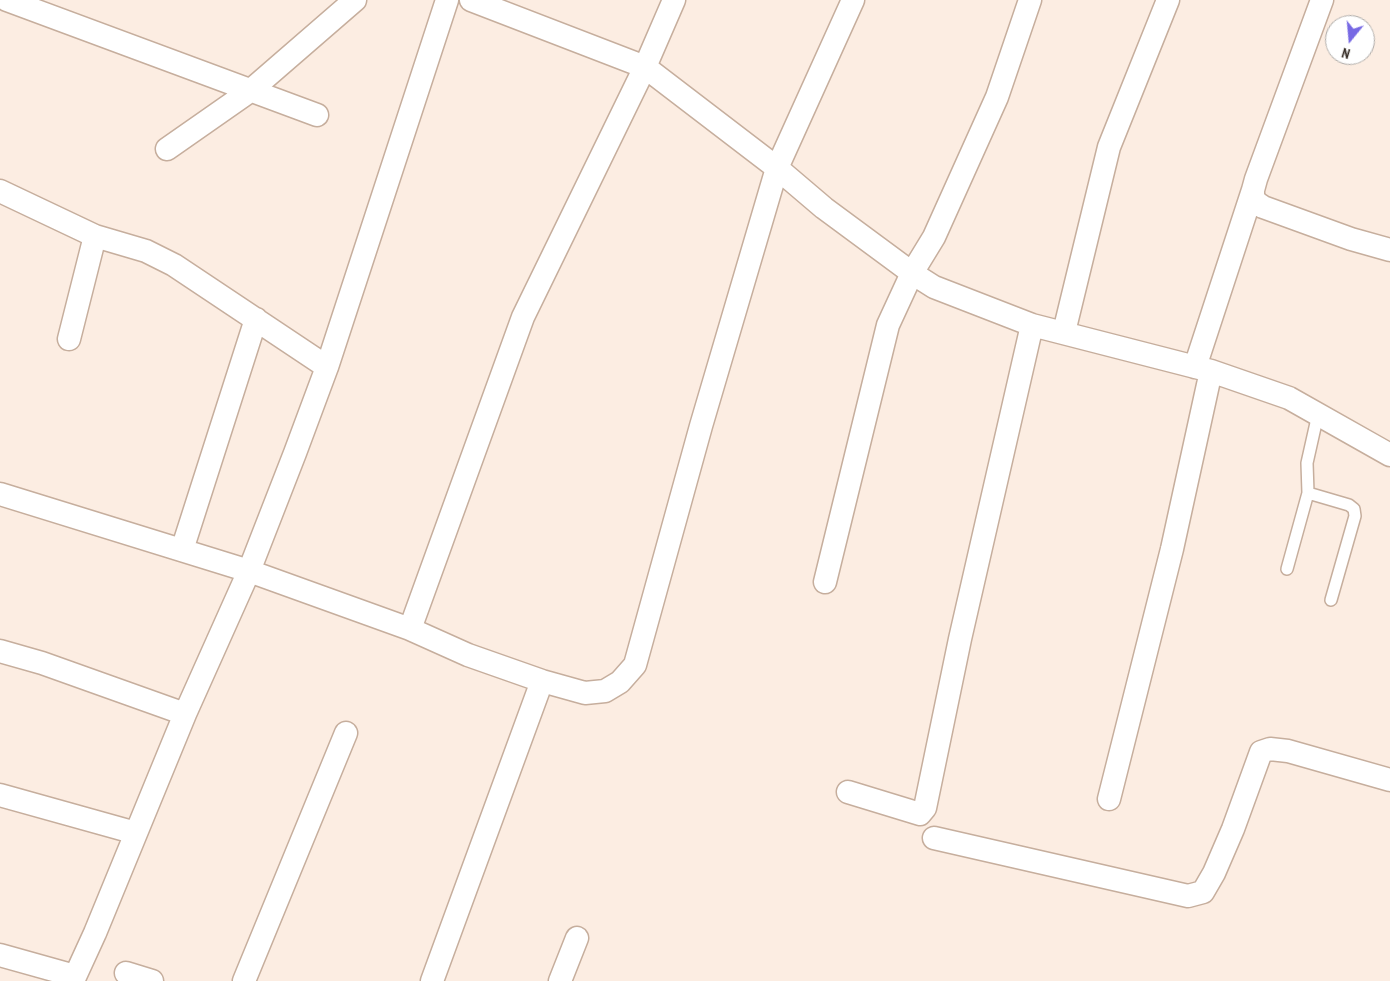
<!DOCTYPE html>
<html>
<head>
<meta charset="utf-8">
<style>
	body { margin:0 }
	#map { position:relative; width:1390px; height:981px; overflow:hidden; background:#fcede2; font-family:"PT Sans Narrow",sans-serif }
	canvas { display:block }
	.north { position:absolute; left:1325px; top:15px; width:50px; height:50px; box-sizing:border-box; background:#fff; border:1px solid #aeaba8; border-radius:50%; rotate:197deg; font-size:14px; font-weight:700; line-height:20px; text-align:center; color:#352c25 }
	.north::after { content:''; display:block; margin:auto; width:18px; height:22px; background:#7769e4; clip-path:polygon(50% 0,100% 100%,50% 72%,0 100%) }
</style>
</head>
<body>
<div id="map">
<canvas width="1390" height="981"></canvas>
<div class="north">N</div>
</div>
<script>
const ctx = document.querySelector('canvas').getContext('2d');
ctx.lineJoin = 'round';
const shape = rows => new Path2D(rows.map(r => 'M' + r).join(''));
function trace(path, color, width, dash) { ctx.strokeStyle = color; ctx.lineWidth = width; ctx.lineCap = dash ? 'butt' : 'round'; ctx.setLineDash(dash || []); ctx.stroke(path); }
const service = shape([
	[1308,493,1349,505,1354,509,1355,516,1331,600],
	[1287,569,1308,493,1307,463,1318,414]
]);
const minor = shape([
	[7,0,317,115],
	[471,0,645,67,777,168,824,208,912,273,934,287,1032,325,1211,371,1289,398,1390,455],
	[1322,0,1256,179,1253,190,1253,197,1257,203,1263,207,1351,239,1390,250],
	[167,149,250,91,355,0],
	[0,191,95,236,146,251,174,265,327,367],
	[1064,332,1109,147,1168,0],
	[69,339,95,236],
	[1195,367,1253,190],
	[0,494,249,571,410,629,468,655,542,681,585,693,605,691,620,682,635,665,701,426,777,168,853,0],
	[182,550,256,319],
	[825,582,888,325,912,273,934,237,997,97,1030,0],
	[410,629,523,317,645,67,674,0],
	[0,651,42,663,185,714],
	[848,792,920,814,925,808,960,639,1032,325],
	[0,795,136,833],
	[1109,799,1172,549,1211,371],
	[934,838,1188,896,1203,892,1214,873,1233,829,1261,752,1270,749,1288,751,1390,780],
	[0,955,75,976],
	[126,973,152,981],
	[73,981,95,933,185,714,249,571,295,453,327,367,447,0],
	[244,981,346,733],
	[432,981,542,681],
	[560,981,577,938]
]);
trace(service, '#c6ae9d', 14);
trace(minor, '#c6ae9d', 25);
trace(service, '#fff', 11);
trace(minor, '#fff', 22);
</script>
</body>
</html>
